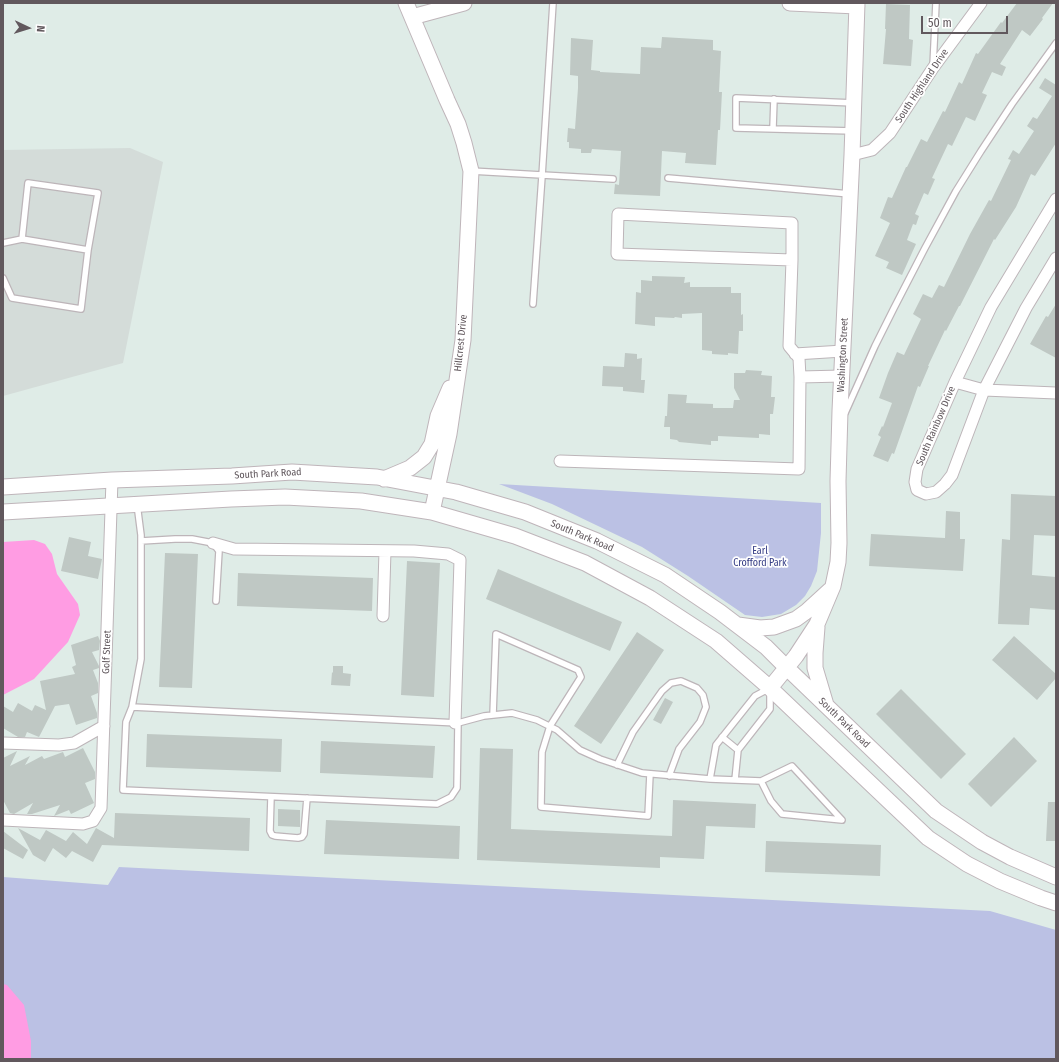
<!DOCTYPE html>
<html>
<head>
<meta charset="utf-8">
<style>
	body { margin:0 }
	#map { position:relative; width:1059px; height:1062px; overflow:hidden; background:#dfece7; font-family:"Fira Sans Condensed",sans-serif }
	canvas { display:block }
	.frame { position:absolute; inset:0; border:4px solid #61585d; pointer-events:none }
	.north { position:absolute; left:8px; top:8px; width:40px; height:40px; -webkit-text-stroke:3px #fff; paint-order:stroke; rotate:94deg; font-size:11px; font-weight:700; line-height:16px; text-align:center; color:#61585d }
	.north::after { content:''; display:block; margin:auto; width:14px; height:18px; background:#61585d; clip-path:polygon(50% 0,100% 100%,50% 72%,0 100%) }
	.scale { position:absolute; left:921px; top:16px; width:87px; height:18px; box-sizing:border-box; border:2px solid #61585d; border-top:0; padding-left:5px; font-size:12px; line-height:14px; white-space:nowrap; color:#61585d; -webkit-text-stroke:3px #fff; paint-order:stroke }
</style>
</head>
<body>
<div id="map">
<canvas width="1059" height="1062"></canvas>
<div class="frame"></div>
<div class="north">N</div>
<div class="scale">50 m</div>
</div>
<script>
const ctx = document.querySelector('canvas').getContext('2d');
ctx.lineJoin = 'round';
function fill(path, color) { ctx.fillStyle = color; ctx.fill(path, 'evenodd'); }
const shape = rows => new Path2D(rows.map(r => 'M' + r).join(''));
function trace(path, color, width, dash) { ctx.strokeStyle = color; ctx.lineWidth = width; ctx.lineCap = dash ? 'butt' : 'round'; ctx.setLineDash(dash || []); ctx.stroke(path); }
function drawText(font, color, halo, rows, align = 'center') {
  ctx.font = font + ' "Fira Sans Condensed",sans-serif'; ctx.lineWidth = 3.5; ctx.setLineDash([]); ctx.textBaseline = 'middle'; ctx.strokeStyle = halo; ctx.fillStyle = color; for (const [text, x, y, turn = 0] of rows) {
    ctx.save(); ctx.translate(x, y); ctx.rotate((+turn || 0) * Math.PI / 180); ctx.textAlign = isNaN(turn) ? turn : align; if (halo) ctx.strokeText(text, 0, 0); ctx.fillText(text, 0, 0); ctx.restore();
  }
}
const industrial = shape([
	[130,148,163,162,123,363,3,396,3,150]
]);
const green = shape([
	[499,484,821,503,821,533,817,571,811,586,805,596,796,605,781,614,762,617,745,615,688,576,642,547,552,504],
	[119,867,990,911,1056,930,1056,1059,3,1059,3,877,108,885]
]);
const water = shape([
	[34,540,45,544,52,554,57,574,78,604,80,615,68,642,34,679,3,695,3,542],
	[3,984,7,985,24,1005,31,1041,31,1059,3,1059]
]);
const building = shape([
	[1017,3,1053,3,1042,18,1043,19,1030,36,1022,30,1000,64,1006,67,1002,76,992,72,982,93,987,95,975,121,966,117,952,146,948,144,932,178,935,179,928,195,924,193,915,214,919,216,916,225,913,224,907,240,916,244,902,275,886,268,889,262,875,256,890,223,880,218,888,197,892,198,906,167,907,167,921,139,927,142,943,111,945,112,959,82,962,84,976,53,978,54,1001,22,1002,23],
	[886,4,910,5,909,39,913,40,911,66,883,64,886,29,885,29],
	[662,37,713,40,713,50,721,51,719,92,722,92,720,130,718,130,716,165,685,163,686,153,662,151,660,196,614,194,615,184,619,185,621,151,592,149,591,153,581,153,581,149,569,148,569,142,567,142,568,128,575,129,578,88,578,76,570,75,571,38,593,40,591,70,600,71,600,72,640,74,641,47,661,48],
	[1045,78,1056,85,1056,143,1035,176,1031,174,1016,207,995,240,994,239,960,306,959,306,946,331,945,330,928,366,929,366,920,387,918,386,894,454,892,453,888,462,873,456,881,437,878,435,882,426,883,427,892,403,879,398,888,373,897,352,904,355,921,319,913,314,923,294,932,298,939,285,944,287,970,234,989,200,991,201,1011,160,1008,159,1013,150,1019,154,1034,131,1027,126,1033,117,1037,119,1052,96,1039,88],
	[652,276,685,277,684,283,690,282,690,287,731,287,731,293,741,293,741,315,743,314,743,331,739,331,738,354,728,353,728,355,712,354,712,351,702,350,702,313,682,314,682,318,675,317,674,318,655,317,655,326,635,324,636,292,641,293,641,280,652,281],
	[1056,304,1056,358,1030,344,1046,316,1048,317],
	[625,353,637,354,637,359,642,358,641,380,645,380,644,393,623,391,623,387,602,386,603,366,624,367],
	[746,370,762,371,761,375,772,376,771,397,775,397,773,414,770,414,770,435,759,434,759,438,718,436,718,441,711,441,711,445,679,442,677,440,670,439,670,427,664,427,665,416,667,416,668,394,687,395,686,403,713,404,713,408,733,408,734,400,740,400,734,388,734,373,745,373],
	[1011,494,1056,496,1056,536,1034,535,1032,575,1056,577,1056,610,1030,608,1029,625,998,624,1002,539,1010,540],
	[946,511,960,512,960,539,965,539,963,571,869,566,871,534,945,538],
	[69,537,91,542,88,556,102,559,98,579,61,571],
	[165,553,198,554,192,688,159,687],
	[407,561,440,563,434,697,401,695],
	[498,569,622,622,610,651,486,599],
	[238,573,373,578,372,611,237,606],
	[637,632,664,650,601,744,574,726],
	[98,636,100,641,99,650,92,652,99,666,99,668,93,670,98,683,98,693,91,696,97,713,97,718,76,725,69,704,55,706,39,737,27,732,25,737,18,737,3,728,3,706,13,712,18,703,32,711,35,705,46,710,40,681,75,674,72,667,76,665,71,645],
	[1014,636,1056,674,1056,678,1037,700,992,660],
	[333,666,343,666,343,673,351,674,350,686,331,685,332,672,333,673],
	[901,689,966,754,941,779,876,714],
	[665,698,673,702,661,724,653,720],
	[147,734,282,739,281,772,146,767],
	[1014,737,1037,761,991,807,968,784],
	[321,741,435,746,433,778,320,773],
	[83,748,95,772,95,779,85,783,94,803,71,814,69,810,54,816,60,805,32,814,27,814,33,803,14,814,10,813,3,800,3,758,17,751,10,766,30,756,25,765,42,756,44,759,63,752,65,757],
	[480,748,513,749,511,829,672,836,673,800,756,804,755,828,706,826,704,859,660,857,660,868,477,860],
	[1048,802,1056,802,1056,841,1046,841],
	[278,809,300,810,300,827,278,826],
	[115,813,250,818,249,851,102,845,93,862,72,851,66,858,53,848,45,862,33,855,18,828,40,840,46,830,66,841,73,832,87,844,96,828,114,838],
	[326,820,460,826,459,859,324,854],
	[3,831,28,850,23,859,3,848],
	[766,841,881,845,880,876,765,872]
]);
const lane = shape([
	[933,66,936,3],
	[773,128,774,99],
	[853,131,736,128,736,98,854,103],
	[471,171,613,179],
	[668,178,850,194],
	[3,243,22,239,88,250],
	[3,278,12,298,81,309,88,250,98,193,28,183,22,239],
	[533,304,542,176,553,3],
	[845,413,875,346,894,308,925,248,956,191,981,151,1012,104,1056,43],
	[137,504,141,535,141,659,132,707,458,723,484,716,512,713,537,720,557,730,580,750,600,759,642,773,710,779,761,781,771,801,782,814,842,820,792,766,761,781],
	[141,541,175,539,192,539,213,543,219,551,216,601],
	[132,707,126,722,123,790,437,804,451,797,457,788,458,723],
	[493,715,496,634,578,670,581,677,550,726,542,752,541,807,648,816,650,774],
	[722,737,738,750],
	[617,765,633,732,662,691,671,683,681,681,697,688,703,695,706,707,700,722,679,749,669,776],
	[710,779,716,745,755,696,770,688,770,709,738,750,735,780],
	[271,797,270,831,272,835,275,836,298,838,302,837,304,834,307,798]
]);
const street = shape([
	[852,155,872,150,890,133,933,68,981,3],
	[1056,199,991,307,955,382,917,469,915,482,917,490,926,494,936,492,945,484,952,475,984,390,1026,308,1056,258],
	[795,354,843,351],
	[800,377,842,376],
	[955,382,984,390,1056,393],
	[560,461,799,469,800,377,799,358,789,346,792,260,792,223,618,214,617,254,792,260],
	[213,543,234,549,414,551,448,554,460,560,455,723],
	[383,616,385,551],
	[3,743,59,745,74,743,104,726],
	[3,820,83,824,93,821,101,808,112,480]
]);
const secondary = shape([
	[406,3,447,100,458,124,464,143,471,171,463,340,449,434,432,512],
	[790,3,857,6],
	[412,17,464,3],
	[384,479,410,468,424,457,432,444,438,416,450,388],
	[3,487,112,480,232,476,292,472,377,477,456,492,525,512,597,541,665,575,720,612,766,647,787,668,936,811,982,842,1010,857,1056,877],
	[3,512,231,499,285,497,361,501,432,512,515,536,585,563,650,598,716,641,770,688,892,804,928,838,967,864,1000,881,1041,898,1056,903],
	[738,625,760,628,774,627,796,619,807,611,830,590],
	[817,627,815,653,815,668,826,705],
	[770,688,796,656,817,624,833,586,838,562,839,543,838,481,840,411,852,155,857,3]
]);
const streetNames = [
	["South Highland Drive",922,86,-56],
	["Hillcrest Drive",461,343,-84],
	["Washington Street",843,355,-87],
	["South Rainbow Drive",936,426,-67],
	["South Park Road",268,474,-3],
	["South Park Road",582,536,23],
	["Golf Street",107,652,-88],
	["South Park Road",844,723,44]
];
const parkNames = [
	["Earl",760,551],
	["Crofford Park",760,563]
];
fill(industrial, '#d4dcd9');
fill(green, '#bbc1e4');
fill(water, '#ff9ce3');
fill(building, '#bfc8c4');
trace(lane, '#bdb5b9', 8);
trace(street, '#bdb5b9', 13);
trace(secondary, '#bfb5ba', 17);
trace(lane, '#fff', 5.5);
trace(street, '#fff', 11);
trace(secondary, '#fff', 15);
drawText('10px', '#61585d', '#fff', streetNames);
drawText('10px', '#343c84', '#fff', parkNames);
</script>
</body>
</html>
